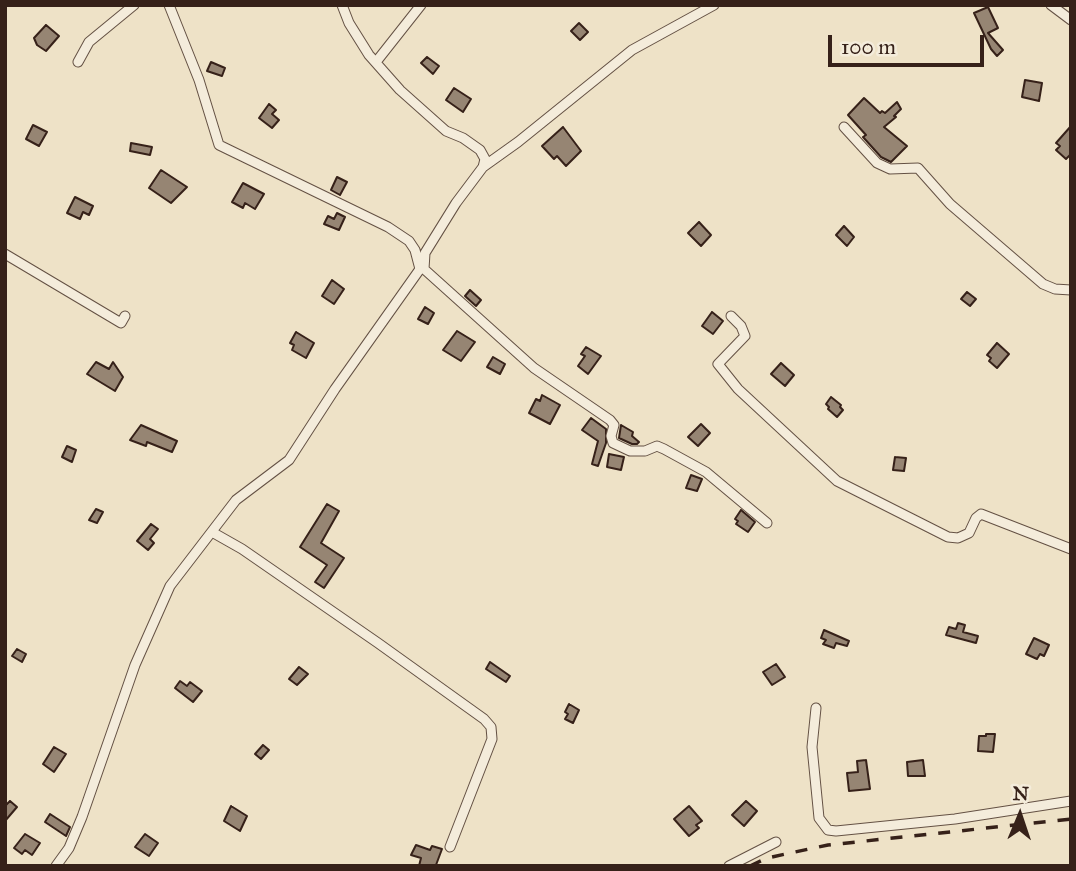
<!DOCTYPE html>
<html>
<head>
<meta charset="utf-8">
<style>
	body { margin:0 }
	#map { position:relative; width:1076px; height:871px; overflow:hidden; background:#eee2c7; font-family:"IM FELL Great Primer",serif }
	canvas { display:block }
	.frame { position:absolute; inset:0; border:7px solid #362119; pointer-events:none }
	.north { position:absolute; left:985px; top:780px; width:70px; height:70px; -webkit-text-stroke:5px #f4ecdb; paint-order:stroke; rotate:2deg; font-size:19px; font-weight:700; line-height:28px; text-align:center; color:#362119 }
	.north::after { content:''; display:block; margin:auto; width:24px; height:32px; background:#362119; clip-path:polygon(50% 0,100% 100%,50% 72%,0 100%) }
	.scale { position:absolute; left:828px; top:35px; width:156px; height:32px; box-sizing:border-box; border:4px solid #362119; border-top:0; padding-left:9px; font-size:21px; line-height:24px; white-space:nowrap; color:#362119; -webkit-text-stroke:5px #f4ecdb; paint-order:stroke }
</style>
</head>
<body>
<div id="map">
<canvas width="1076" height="871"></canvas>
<div class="frame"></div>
<div class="north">N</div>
<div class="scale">100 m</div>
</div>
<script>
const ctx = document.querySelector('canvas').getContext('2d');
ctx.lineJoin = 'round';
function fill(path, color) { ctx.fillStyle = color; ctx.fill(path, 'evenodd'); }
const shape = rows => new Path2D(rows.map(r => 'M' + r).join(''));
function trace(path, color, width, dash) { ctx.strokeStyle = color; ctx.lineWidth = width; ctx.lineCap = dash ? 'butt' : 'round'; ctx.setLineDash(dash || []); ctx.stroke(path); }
const building = shape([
	[988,7,998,28,988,33,1003,50,997,56,991,49,974,13,988,7],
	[579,23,588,32,580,40,571,31,579,23],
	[46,25,59,36,46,51,37,45,34,38,46,25],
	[427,57,439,66,433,74,421,63,427,57],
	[211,62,225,68,222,76,207,71,211,62],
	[1025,80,1042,83,1039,101,1022,97,1025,80],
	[454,88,471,99,463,112,446,100,454,88],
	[864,98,880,113,882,111,885,113,897,102,901,109,894,116,896,117,884,127,907,146,891,162,881,157,863,137,866,135,848,115,864,98],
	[269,104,276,110,272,114,279,120,272,128,259,118,269,104],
	[33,125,47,132,39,146,26,139,33,125],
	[1071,126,1071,154,1066,159,1056,150,1060,146,1056,143,1071,126],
	[563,127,581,151,566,166,557,156,554,159,542,146,563,127],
	[131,143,152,147,150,155,130,151,131,143],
	[161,170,187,187,171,203,149,188,161,170],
	[337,177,347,182,340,195,331,190,337,177],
	[243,183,264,194,255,209,245,203,243,208,232,202,243,183],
	[75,197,93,206,89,215,83,212,80,219,67,213,75,197],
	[337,213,345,217,339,230,324,224,328,216,334,219,337,213],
	[699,222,711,235,701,246,688,233,699,222],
	[844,226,854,237,847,246,836,235,844,226],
	[332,280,344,289,334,304,322,296,332,280],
	[470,290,481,300,476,306,465,296,470,290],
	[967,292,976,299,970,306,961,299,967,292],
	[425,307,434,313,428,324,418,319,425,307],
	[712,312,723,321,713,334,702,326,712,312],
	[457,331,475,342,461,361,443,350,457,331],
	[296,332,314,343,306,358,292,350,294,345,290,343,296,332],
	[997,343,1009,354,997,368,989,361,991,358,987,355,997,343],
	[586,347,601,356,588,374,578,366,585,356,581,354,586,347],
	[493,357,505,364,500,374,487,367,493,357],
	[96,362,109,369,113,362,123,377,115,391,87,374,96,362],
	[781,363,794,375,785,386,771,374,781,363],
	[542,395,560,405,550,424,529,413,536,399,540,401,542,395],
	[831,397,841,405,840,407,843,410,837,417,828,409,829,407,826,404,831,397],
	[591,418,606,429,606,443,598,466,592,464,598,441,582,430,591,418],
	[701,424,710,433,698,446,688,437,701,424],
	[141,425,177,441,172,452,147,442,146,446,130,440,141,425],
	[621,425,633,432,632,436,639,442,637,444,632,444,619,438,621,425],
	[67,446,76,450,72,462,62,457,67,446],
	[609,454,624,457,621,470,607,467,609,454],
	[895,457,906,458,904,471,893,470,895,457],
	[691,475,702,479,697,491,686,488,691,475],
	[327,504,339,511,321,543,344,558,324,588,315,582,327,565,300,547,327,504],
	[96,509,103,512,97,523,89,520,96,509],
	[741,510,755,522,748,532,736,524,738,521,735,519,741,510],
	[151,524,158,529,150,539,154,543,148,550,137,541,151,524],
	[958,623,965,625,963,632,978,636,976,643,946,635,949,627,956,629,958,623],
	[824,630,849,641,847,646,836,643,834,648,823,644,826,640,821,638,824,630],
	[1034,638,1049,645,1044,656,1040,654,1037,659,1026,654,1034,638],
	[17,649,26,654,22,662,12,656,17,649],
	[490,662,510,676,506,682,486,669,490,662],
	[776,664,785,677,772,685,763,672,776,664],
	[299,667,308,674,297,685,289,679,299,667],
	[180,681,187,686,190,682,202,691,193,702,175,688,180,681],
	[569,704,579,710,573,723,565,719,568,714,565,712,569,704],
	[986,734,995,734,993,752,978,751,979,736,986,736,986,734],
	[263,745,269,750,261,759,255,754,263,745],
	[54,747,66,754,54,772,43,764,54,747],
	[866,760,870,789,849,791,847,773,858,772,857,761,866,760],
	[923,760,925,776,908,776,907,762,923,760],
	[10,801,17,807,5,821,5,806,10,801],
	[746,801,757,811,744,826,732,815,746,801],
	[231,806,247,816,240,831,224,821,231,806],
	[689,806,702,821,696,825,699,828,689,836,674,819,689,806],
	[50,814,70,827,66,836,45,822,50,814],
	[25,834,40,843,32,855,25,850,22,854,14,848,25,834],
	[145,834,158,843,149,856,135,847,145,834],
	[416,845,430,850,432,846,442,849,436,865,419,866,421,858,411,855,416,845]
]);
const street = shape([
	[169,5,199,80,219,145,388,227,409,241,415,250,420,269],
	[342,5,349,23,369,55,400,90,446,131,463,138,480,150,485,159,483,167,456,203,425,253,424,269],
	[1051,5,1071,20],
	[78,62,89,42,134,5],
	[376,62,421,5],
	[844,127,877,163,890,169,918,168,950,204,1043,284,1055,289,1071,290],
	[483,167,518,142,632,50,714,5],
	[5,254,121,323,125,316],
	[731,316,741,326,745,336,718,364,738,389,837,481,948,537,958,538,969,533,976,518,981,514,1071,549],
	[212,532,242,549,378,643,484,719,491,727,492,739,450,847],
	[816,708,812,747,819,818,828,830,836,831,955,819,1071,801],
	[56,866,69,848,82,817,135,665,170,586,236,500,289,460,335,389,420,269,424,269,534,368,610,420,614,425,611,436,613,443,630,451,645,451,657,446,664,449,706,472,767,523],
	[729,866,776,842]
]);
const rail = shape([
	[750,866,767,858,828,845,1071,819]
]);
fill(building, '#968573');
trace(building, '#362119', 2);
trace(street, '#645144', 11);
trace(street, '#f4ecdb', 9);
trace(rail, '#362119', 3.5, [12, 12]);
</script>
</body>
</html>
